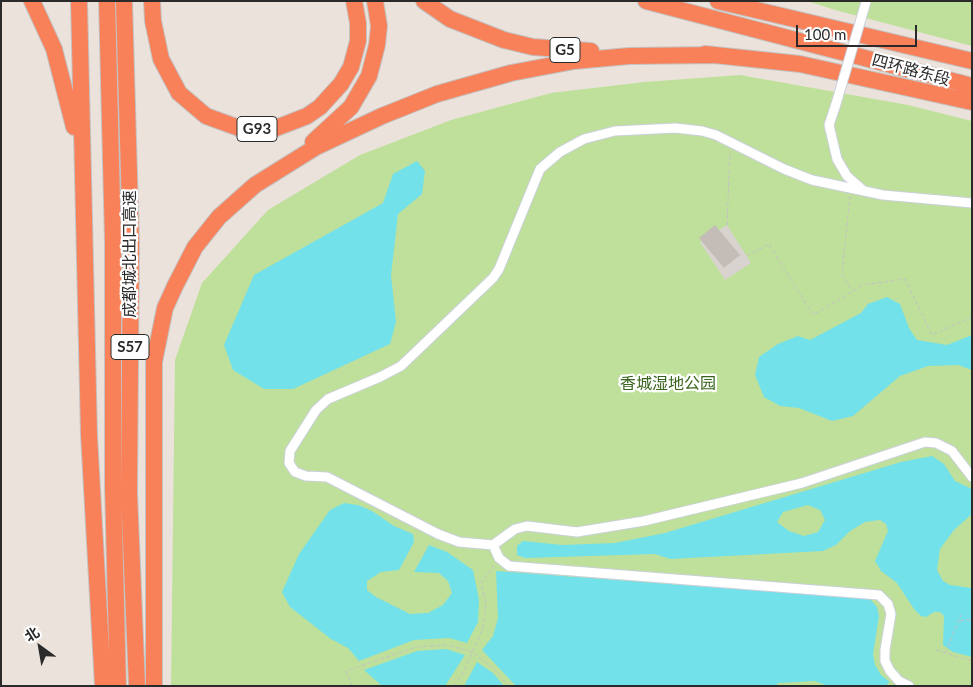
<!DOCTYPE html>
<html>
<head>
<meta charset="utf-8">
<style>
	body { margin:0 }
	#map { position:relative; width:973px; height:687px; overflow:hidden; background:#ebe2dc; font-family:Lato,"Noto Sans SC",sans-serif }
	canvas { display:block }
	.frame { position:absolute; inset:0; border:2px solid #2a2a2a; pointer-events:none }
	.north { position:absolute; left:15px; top:622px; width:50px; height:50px; -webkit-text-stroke:4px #fff; paint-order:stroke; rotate:328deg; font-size:14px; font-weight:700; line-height:20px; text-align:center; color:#2a2a2a }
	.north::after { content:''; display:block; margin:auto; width:18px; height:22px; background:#2a2a2a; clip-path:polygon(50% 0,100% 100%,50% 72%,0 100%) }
	.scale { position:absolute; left:796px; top:25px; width:121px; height:22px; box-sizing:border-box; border:2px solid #2a2a2a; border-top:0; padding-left:6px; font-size:15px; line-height:18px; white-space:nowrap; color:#2a2a2a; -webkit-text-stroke:4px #fff; paint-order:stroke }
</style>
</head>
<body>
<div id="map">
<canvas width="973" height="687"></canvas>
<div class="frame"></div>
<div class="north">北</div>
<div class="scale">100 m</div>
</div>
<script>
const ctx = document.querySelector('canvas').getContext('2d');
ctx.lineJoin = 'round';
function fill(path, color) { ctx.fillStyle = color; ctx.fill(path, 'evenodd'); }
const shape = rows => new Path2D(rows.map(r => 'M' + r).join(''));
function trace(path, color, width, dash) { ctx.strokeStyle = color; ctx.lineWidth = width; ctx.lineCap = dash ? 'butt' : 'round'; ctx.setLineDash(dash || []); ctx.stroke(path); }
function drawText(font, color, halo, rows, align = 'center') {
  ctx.font = font + ' Lato,"Noto Sans SC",sans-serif'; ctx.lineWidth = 4.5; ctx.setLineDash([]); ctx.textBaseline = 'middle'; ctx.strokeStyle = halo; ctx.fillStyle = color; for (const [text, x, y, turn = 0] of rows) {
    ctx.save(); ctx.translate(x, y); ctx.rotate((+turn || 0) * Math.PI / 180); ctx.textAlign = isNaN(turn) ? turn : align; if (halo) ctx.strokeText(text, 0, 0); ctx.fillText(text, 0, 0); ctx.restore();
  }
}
const green = shape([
	[807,1,972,1,972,46,835,10],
	[740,75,908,105,972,121,972,686,171,686,175,360,202,283,268,210,360,155,451,120,551,93,644,82]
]);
const plaza = shape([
	[727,225,751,263,725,280,700,242]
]);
const water = shape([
	[417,161,425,171,422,194,398,214,391,275,396,322,390,344,293,389,264,389,233,370,224,345,254,275,383,203,393,174],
	[887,297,900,304,909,328,917,340,947,345,972,335,972,370,958,365,928,366,900,376,853,416,832,421,799,408,780,406,764,397,755,375,759,357,778,344,798,336,810,340,861,313,868,304],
	[932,456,944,464,955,481,972,489,972,514,954,530,940,549,937,570,943,581,950,585,972,588,972,657,953,652,943,645,944,616,940,612,934,612,926,617,921,616,914,609,897,583,881,571,875,561,888,531,886,524,880,520,865,522,850,531,836,545,823,551,670,559,655,554,525,558,517,555,517,546,523,541,562,545,615,543,665,533,901,462],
	[808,505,820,510,825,520,818,532,804,536,789,531,777,522,783,512],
	[344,503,358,505,372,511,394,526,413,534,414,542,399,570,381,572,367,581,367,590,376,597,410,614,428,613,443,605,452,593,448,581,439,573,414,572,429,545,447,552,473,570,479,600,478,622,467,643,449,638,414,640,359,661,348,648,331,639,290,607,282,592,299,554,330,510],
	[496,571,870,599,877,607,879,616,873,654,875,665,881,675,890,682,885,686,828,686,815,681,779,683,774,686,516,686,482,650,493,636,498,618],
	[446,649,465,655,445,686,382,686,364,670,417,651],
	[477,662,493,673,504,686,464,686]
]);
const building = shape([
	[715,225,740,255,724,268,699,238]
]);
const path = shape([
	[850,196,842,274,852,291],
	[727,225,730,151],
	[747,256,769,244,813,315,863,285,905,279,932,335,972,317],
	[960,621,972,619],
	[936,650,972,661],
	[945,653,961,615],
	[352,686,346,671,416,647,447,645,472,652,494,669,508,686],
	[454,686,464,671,483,628,486,602,481,583,494,565]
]);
const street = shape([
	[836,104,829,125,837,159,847,176,864,191],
	[493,545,515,529,527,526,577,532,644,521,802,483,925,442,936,443,952,451,972,477],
	[909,686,899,681,890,671,885,661,885,650,891,614,888,604,879,595,509,566,499,558,493,545,459,542,438,534,327,477,306,476,295,472,289,463,290,451,316,410,328,399,380,377,401,366,493,278,499,269,540,169,560,152,584,139,615,131,675,128,702,131,716,135,784,169,812,180,883,195,972,203]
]);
const highway = shape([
	[32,1,54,49,74,127],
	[79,1,89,435,103,686],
	[107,1,113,242,113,486,118,686],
	[124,1,131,243,129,493,137,686],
	[152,1,153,21,161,59,179,93,206,116,239,128,258,129,276,128,307,116,320,107,341,84,351,67,358,41,358,23,354,1],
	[424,1,450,19,504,40,533,47,591,51],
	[646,1,972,86],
	[718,1,972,61],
	[705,54,800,64,972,102],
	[313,142,351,107,369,76,377,45,379,26,375,1],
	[154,686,154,362,165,308,175,286,195,247,219,217,255,185,316,147,382,116,437,94,511,73,574,61,629,56,716,55]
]);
const streetBridge = shape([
	[836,104,866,2]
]);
const shields = [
	[565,50,30],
	[257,129,40],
	[130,347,38]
];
const shieldNames = [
	["G5",565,50],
	["G93",257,129],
	["S57",130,347]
];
const streetNames = [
	["四环路东段",911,70,15],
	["成都城北出口高速",130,254,-90]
];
const parkNames = [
	["香城湿地公园",668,384]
];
fill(green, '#bfe09a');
fill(plaza, '#d8d3cf');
fill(water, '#72e1ea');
fill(building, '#c4bdb7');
trace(street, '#cad0db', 11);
trace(highway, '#c3c3c3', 18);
trace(path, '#c3c3c3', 1, [4, 2.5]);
trace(street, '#fff', 9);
trace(highway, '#f98159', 16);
trace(streetBridge, '#cad0db', 11, []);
trace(streetBridge, '#fff', 9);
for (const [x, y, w] of shields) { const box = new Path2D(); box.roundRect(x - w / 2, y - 12.5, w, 25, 4); ctx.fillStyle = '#fff'; ctx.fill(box); trace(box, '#2a2a2a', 1); }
drawText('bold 15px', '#2a2a2a', null, shieldNames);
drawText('16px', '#2a2a2a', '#fff', streetNames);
drawText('16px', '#38641c', '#fff', parkNames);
</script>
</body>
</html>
